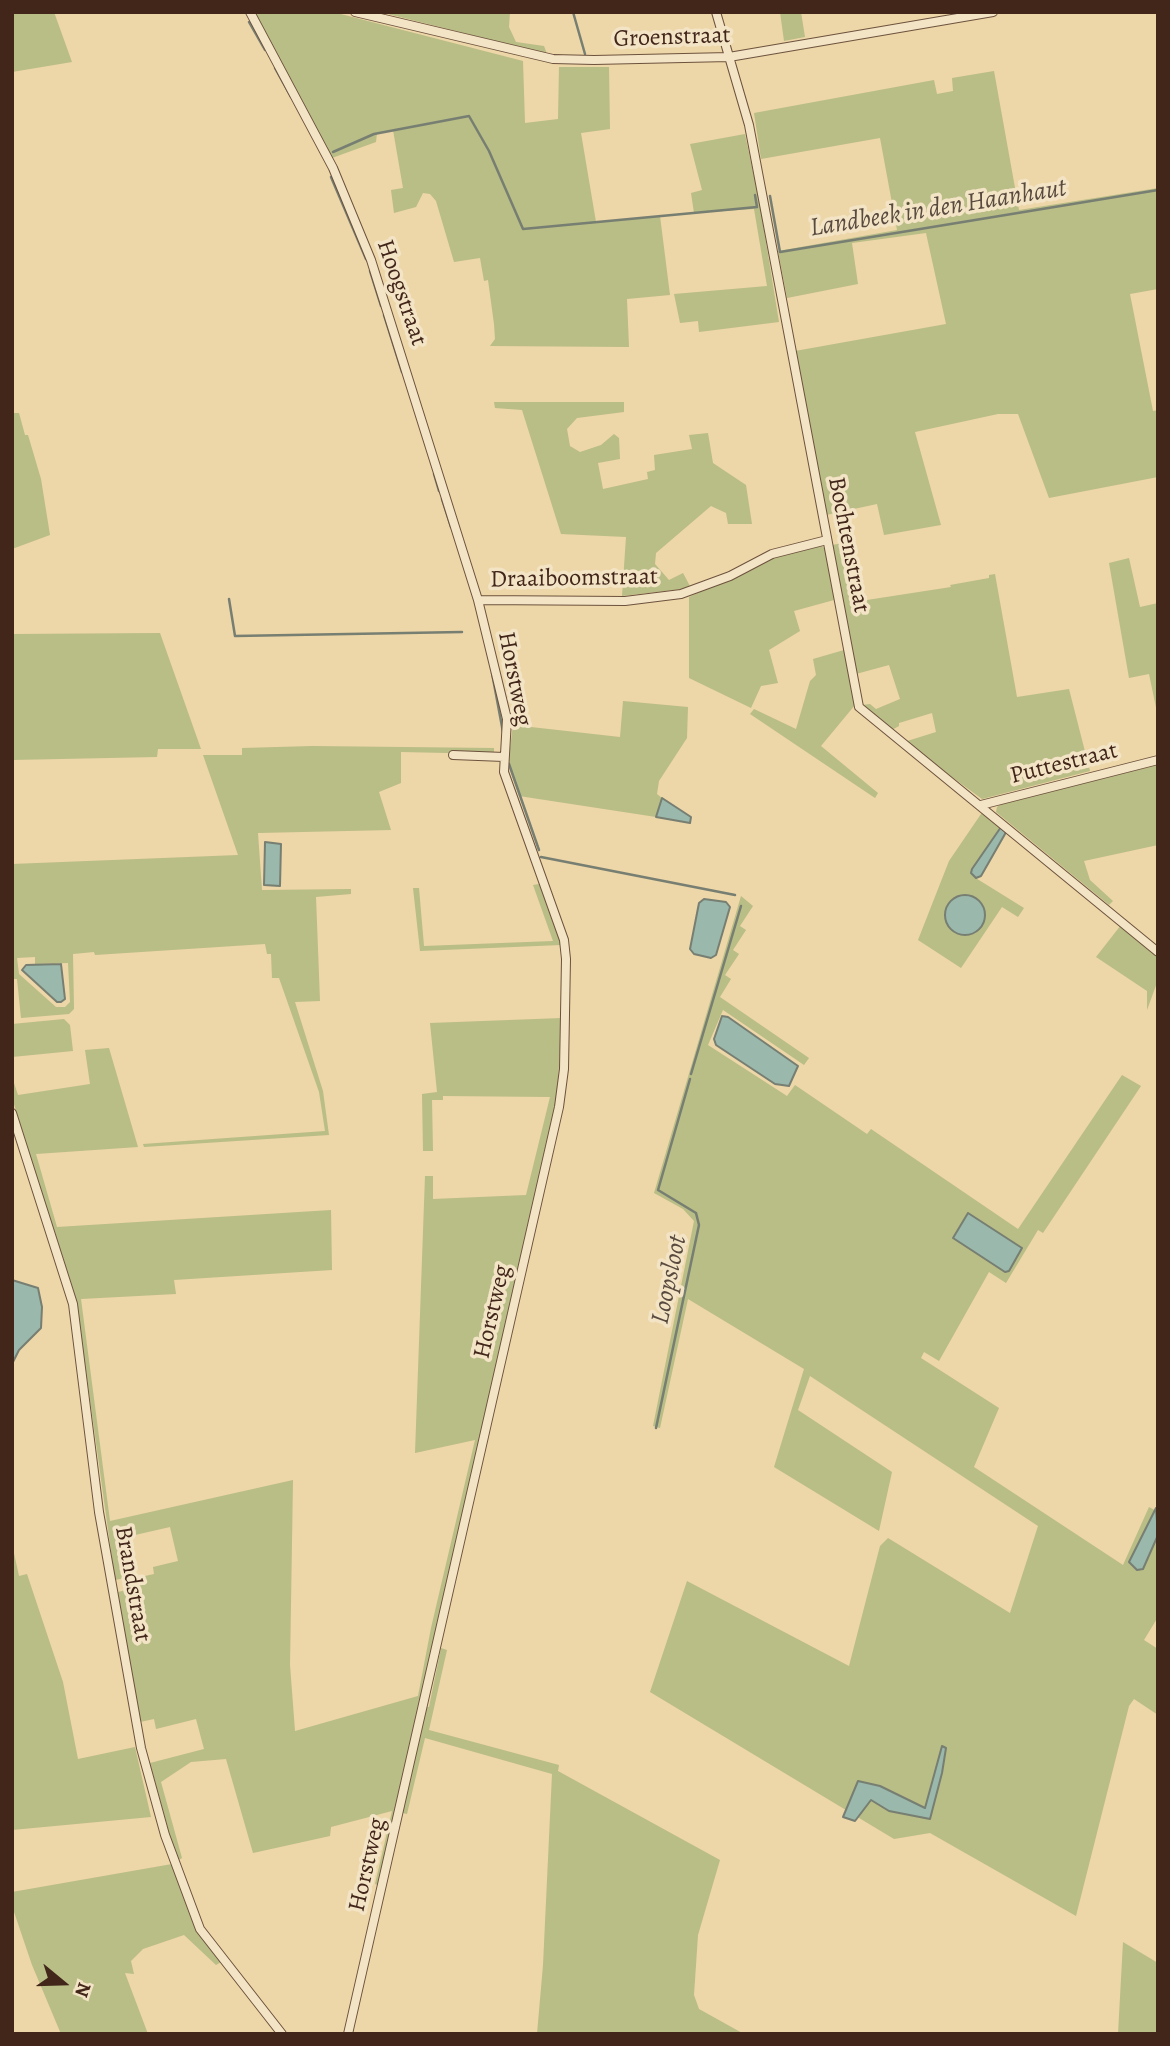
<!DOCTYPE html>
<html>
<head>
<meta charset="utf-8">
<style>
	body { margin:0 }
	#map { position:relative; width:1170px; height:2046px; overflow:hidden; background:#edd6a7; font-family:Alegreya,serif }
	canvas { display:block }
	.frame { position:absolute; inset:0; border:14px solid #42261a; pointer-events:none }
	.north { position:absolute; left:28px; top:1948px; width:70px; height:70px; -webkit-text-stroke:5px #f3e4c6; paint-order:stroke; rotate:109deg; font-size:19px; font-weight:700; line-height:28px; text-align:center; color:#42261a }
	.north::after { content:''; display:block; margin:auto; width:24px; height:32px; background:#42261a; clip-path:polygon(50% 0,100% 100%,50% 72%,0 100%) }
</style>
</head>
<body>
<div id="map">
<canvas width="1170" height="2046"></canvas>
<div class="frame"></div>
<div class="north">N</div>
</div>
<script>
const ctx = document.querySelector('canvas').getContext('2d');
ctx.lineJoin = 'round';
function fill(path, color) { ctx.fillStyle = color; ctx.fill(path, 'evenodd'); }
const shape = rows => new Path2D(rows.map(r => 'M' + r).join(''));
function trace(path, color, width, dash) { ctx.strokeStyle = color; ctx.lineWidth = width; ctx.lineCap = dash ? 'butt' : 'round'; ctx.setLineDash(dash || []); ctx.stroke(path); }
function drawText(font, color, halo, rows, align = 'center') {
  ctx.font = font + ' Alegreya,serif'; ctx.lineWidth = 7; ctx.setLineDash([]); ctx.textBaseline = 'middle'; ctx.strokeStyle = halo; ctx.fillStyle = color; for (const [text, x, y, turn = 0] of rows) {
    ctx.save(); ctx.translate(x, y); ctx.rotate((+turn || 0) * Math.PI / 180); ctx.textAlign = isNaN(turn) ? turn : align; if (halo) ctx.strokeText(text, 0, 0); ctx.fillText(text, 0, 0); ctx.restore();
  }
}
const green = shape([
	[12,12,54,12,72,62,12,72],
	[254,12,333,12,523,61,525,123,558,119,559,67,609,67,610,129,581,133,596,222,660,216,670,295,627,299,629,347,490,346,495,339,494,324,488,280,484,281,480,258,454,262,436,201,430,194,423,193,416,207,394,213,391,190,403,188,393,130,377,133,376,142,332,158],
	[380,12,510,12,509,27,516,42,544,46,547,54],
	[780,12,801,12,805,37,784,41],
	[994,71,1019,210,1158,188,1158,289,1130,294,1153,411,1158,410,1158,477,1049,498,1018,414,998,414,915,432,941,525,884,535,877,504,826,515,795,351,946,324,926,233,852,243,858,284,787,298,778,251,897,230,880,138,761,159,754,113,934,80,937,94,953,91,952,78],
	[745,134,760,205,779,322,699,332,698,321,680,323,674,294,767,286,754,209,694,213,691,193,702,190,690,144],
	[494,402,624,402,624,412,577,418,567,429,570,446,580,452,601,445,614,434,619,438,620,459,598,463,603,489,648,479,647,472,655,470,654,455,692,449,689,435,708,433,713,463,746,485,752,524,728,524,726,513,711,506,656,553,655,564,669,580,683,573,691,588,622,596,626,537,561,534,522,410,495,408],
	[12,413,19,413,25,435,28,435,41,479,50,535,12,549],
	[844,543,854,602,951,587,950,585,989,578,989,575,995,574,1017,697,1069,689,1090,771,982,799,904,742,936,732,932,713,899,723,899,726,890,731,862,705,870,704,876,709,900,699,889,665,856,674,832,545],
	[822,546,826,550,834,600,794,611,800,631,769,650,778,683,761,686,751,708,689,678,689,597,774,557],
	[1129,558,1140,607,1158,603,1158,717,1149,674,1129,678,1109,563],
	[160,633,201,749,158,749,157,757,12,760,12,634],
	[844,650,855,705,821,746,878,793,875,798,750,714,754,709,796,729,810,681,816,675,813,659],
	[623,701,688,707,687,738,659,781,657,794,662,798,656,817,519,796,508,764,513,725,620,737],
	[312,746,494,748,494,754,401,752,401,783,379,792,391,830,258,833,262,890,351,889,351,894,316,897,320,1001,295,1002,323,1091,329,1135,144,1147,143,1144,325,1131,319,1092,279,978,272,978,271,954,267,954,265,944,95,955,94,952,73,954,74,1009,69,1014,21,1018,17,979,12,979,12,864,238,855,203,755,242,755,242,748],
	[35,957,35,964,68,963,70,1002,65,1007,56,1007,19,974,17,958],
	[1158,765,1158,845,1084,861,1090,880,1113,901,1109,905,996,812,997,807,1004,802],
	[981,814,987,814,1008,830,974,877,1024,908,1018,917,1002,907,961,968,918,940,949,861],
	[539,884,561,945,420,951,413,888,419,888,424,946,553,941,533,885],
	[741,896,753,906,740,926,746,930,733,950,739,954,725,975,731,979,720,997,809,1058,804,1065,723,1010,708,1045,787,1096,795,1085,867,1134,871,1129,1018,1229,1122,1075,1141,1086,1043,1233,1038,1230,1006,1283,989,1272,939,1361,924,1352,921,1358,999,1408,974,1467,1123,1565,1149,1507,1158,1512,1158,1617,1144,1640,1158,1649,1158,1715,1134,1699,1129,1706,1076,1916,930,1833,894,1839,650,1692,687,1581,849,1666,880,1546,888,1538,1010,1613,1038,1526,810,1376,798,1410,892,1472,879,1531,774,1467,804,1369,688,1299,660,1428,653,1426,694,1221,683,1209,654,1193],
	[1121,925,1158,955,1158,980,1147,1010,1147,991,1096,957],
	[562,1018,557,1098,422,1706,429,1707,441,1648,447,1650,429,1730,559,1765,558,1771,720,1860,698,1935,694,1995,699,2009,744,2034,537,2034,543,1965,552,1774,425,1738,407,1814,398,1812,380,1886,375,1884,392,1811,331,1827,330,1836,253,1853,226,1759,191,1762,161,1782,182,1858,177,1861,150,1763,204,1749,196,1719,156,1729,154,1719,140,1722,118,1592,138,1587,136,1578,154,1574,153,1567,178,1561,170,1527,122,1538,130,1577,115,1580,76,1299,12,1098,12,1077,18,1095,90,1084,85,1050,109,1048,138,1147,36,1154,57,1227,331,1210,332,1270,174,1280,176,1294,81,1299,110,1521,293,1480,290,1665,295,1731,418,1696,431,1628,475,1440,415,1453,425,1176,433,1176,433,1199,526,1195,550,1097,443,1096,443,1100,432,1100,433,1151,423,1151,422,1094,437,1092,430,1023],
	[64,1019,70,1025,73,1051,12,1057,12,1024],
	[12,1544,19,1576,27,1574,63,1682,78,1759,135,1747,151,1817,12,1830],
	[172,1864,194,1925,221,1962,216,1965,184,1935,143,1949,131,1961,134,1974,125,1973,148,2034,61,2034,32,1965,12,1906,12,1892],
	[1123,1942,1158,1963,1158,2034,1118,2034]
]);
const water = shape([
	[662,798,691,817,690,823,656,817,662,798],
	[1001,827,1007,828,1005,834,981,876,976,878,971,873,972,869,1001,827],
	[265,842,281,844,280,886,264,885,265,842],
	'945 915a20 20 0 1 1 40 0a20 20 0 1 1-40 0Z',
	[704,899,726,902,730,907,716,955,711,958,694,954,690,949,699,903,704,899],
	[61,964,65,999,61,1002,57,1002,22,970,26,965,61,964],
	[722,1016,728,1017,798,1066,789,1086,775,1084,716,1045,714,1039,722,1016],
	[968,1213,1022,1248,1009,1271,1005,1272,953,1238,968,1213],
	[12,1280,38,1288,42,1307,41,1328,19,1350,12,1364,12,1280],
	[1156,1508,1158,1535,1143,1569,1137,1570,1129,1562,1156,1508],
	[942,1746,946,1748,942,1773,930,1819,889,1811,871,1800,855,1821,843,1817,858,1781,880,1786,925,1808,942,1746]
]);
const stream = shape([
	[573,12,585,54],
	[249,22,265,50],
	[275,68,291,97],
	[333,152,374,134,469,116,489,151,523,229,757,207,755,195],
	[331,177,366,259],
	[770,196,780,252,1158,190],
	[370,271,381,306],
	[384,315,402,372],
	[434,474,439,491],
	[442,499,451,527],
	[229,599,235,636,462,632],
	[492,673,503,732],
	[509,764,539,850],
	[541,857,735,895],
	[691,1074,741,906],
	[656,1428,699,1225,696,1213,658,1190,690,1079]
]);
const minor = shape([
	[250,12,333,168,371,260,478,600,507,719,504,772,564,940,566,959,564,1069,559,1107,348,2034],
	[355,12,553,59,594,60,729,57,993,12],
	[716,12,749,125,859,707,1158,952],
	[478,600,625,601,681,594,730,576,772,554,827,540],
	[453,755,504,757],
	[981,805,1158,760],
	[12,1113,73,1304,99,1512,141,1748,165,1835,200,1929,282,2034]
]);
const streetNames = [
	["Groenstraat",672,38,-2],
	["Hoogstraat",401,293,71],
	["Bochtenstraat",848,545,79],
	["Draaiboomstraat",574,579,-1],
	["Horstweg",514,679,79],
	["Puttestraat",1064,764,-14],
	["Horstweg",493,1312,-77],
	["Brandstraat",132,1584,80],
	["Horstweg",368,1865,-77]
];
const waterNames = [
	["Landbeek in den Haanhaut",938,209,-9],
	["Loopsloot",670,1280,-78]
];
fill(green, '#b9bd86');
fill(water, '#9ab8ac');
trace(water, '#777e72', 2);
trace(stream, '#777e72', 2.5);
trace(minor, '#6d523d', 10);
trace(minor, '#f3e4c6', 8);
drawText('24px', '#42261a', '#f3e4c6', streetNames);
drawText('italic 26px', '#584a3e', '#f3e4c6', waterNames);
</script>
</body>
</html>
